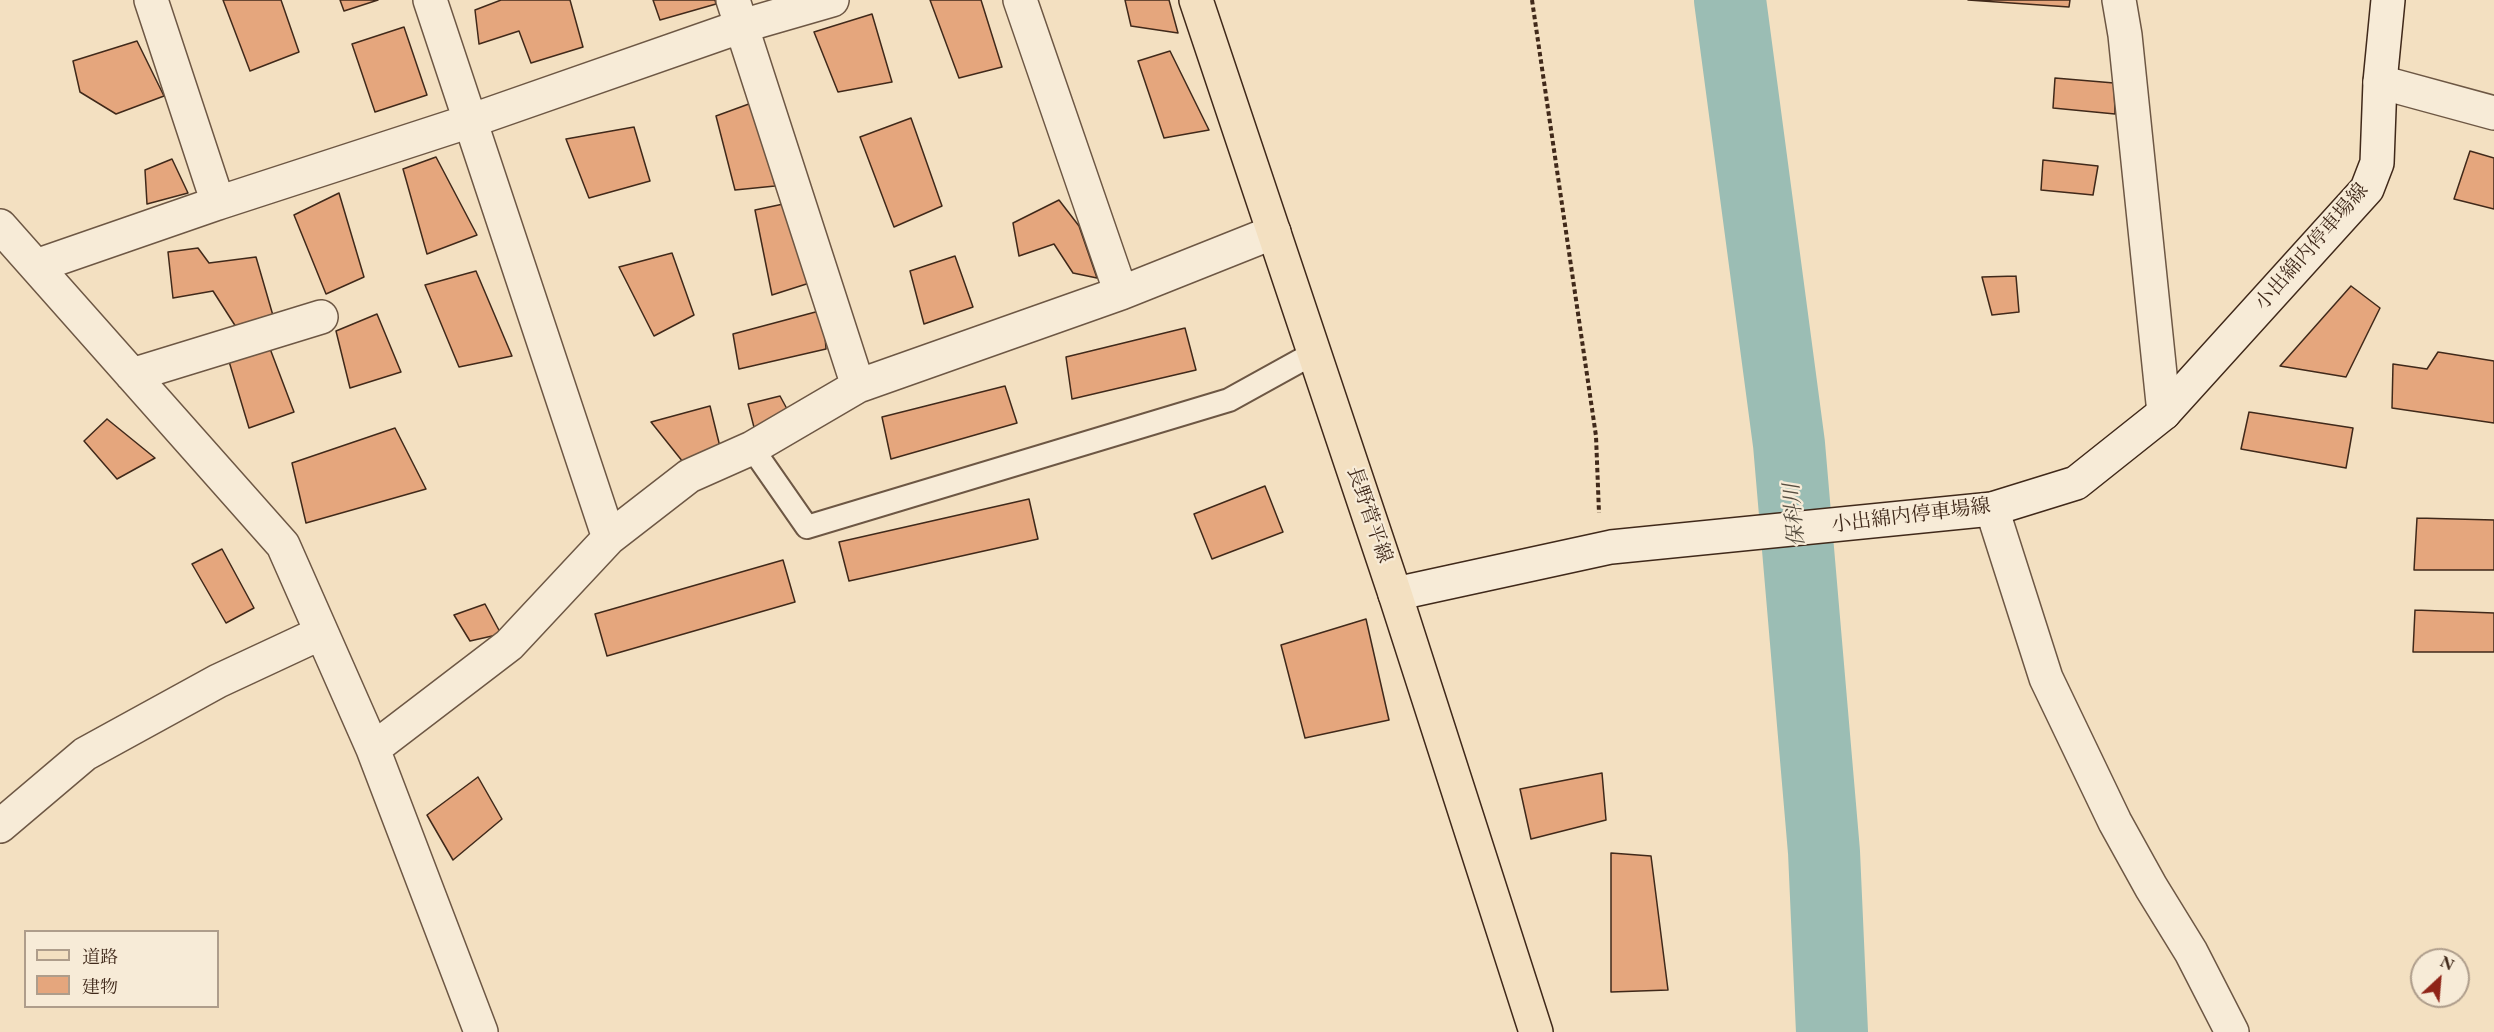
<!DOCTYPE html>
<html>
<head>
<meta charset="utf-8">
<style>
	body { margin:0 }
	#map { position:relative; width:2494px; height:1032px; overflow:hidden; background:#f3e0c1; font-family:"EB Garamond","Noto Serif JP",serif }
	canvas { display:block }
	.legend { position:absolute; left:24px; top:930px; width:195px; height:78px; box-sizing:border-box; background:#f7ebd7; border:2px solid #ae9d8b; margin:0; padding:8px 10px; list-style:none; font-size:18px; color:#40291a }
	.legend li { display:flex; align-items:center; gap:12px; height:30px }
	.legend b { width:30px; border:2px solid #ae9d8b }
	.north { position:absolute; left:2410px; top:948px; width:60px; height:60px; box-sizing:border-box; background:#f7ebd7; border:2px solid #ae9d8b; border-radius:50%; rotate:26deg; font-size:16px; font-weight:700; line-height:24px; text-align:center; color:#40291a }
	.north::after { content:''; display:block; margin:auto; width:21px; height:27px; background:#8f2418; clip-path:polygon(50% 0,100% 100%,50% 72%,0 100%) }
</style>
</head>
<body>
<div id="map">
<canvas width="2494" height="1032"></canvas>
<ul class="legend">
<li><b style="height:8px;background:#f3e0c1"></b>道路</li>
<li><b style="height:16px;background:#e5a67d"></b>建物</li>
</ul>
<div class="north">N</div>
</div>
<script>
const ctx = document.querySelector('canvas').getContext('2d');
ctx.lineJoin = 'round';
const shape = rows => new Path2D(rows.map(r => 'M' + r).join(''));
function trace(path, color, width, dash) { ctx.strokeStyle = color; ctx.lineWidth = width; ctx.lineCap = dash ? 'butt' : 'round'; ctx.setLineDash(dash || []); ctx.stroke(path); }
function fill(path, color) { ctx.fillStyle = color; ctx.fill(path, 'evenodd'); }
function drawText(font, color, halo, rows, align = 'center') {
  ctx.font = font + ' "EB Garamond","Noto Serif JP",serif'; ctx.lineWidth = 4.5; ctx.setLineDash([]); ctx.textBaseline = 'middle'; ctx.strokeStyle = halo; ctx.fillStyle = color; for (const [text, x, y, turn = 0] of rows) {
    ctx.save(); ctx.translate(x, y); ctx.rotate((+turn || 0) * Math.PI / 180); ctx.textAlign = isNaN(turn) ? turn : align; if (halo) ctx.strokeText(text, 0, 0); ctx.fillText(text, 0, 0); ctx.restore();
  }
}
const river = shape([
	[1730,0,1789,444,1824,852,1832,1032]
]);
const building = shape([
	[223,0,281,0,299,52,250,71,223,0],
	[340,0,378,0,344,11,340,0],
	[501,0,570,0,583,47,531,63,519,31,479,44,475,10,501,0],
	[653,0,715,0,716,4,660,20,653,0],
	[930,0,981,0,1002,67,959,78,930,0],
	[1125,0,1169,0,1178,33,1131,26,1125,0],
	[1968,0,2070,0,2069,7,1968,0],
	[872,14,892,82,838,92,814,32,872,14],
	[404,27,427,95,375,112,352,44,404,27],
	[137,41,164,96,116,114,80,92,73,61,137,41],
	[1170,51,1209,130,1164,138,1138,61,1170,51],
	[2055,78,2114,83,2115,114,2053,108,2055,78],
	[757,101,775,186,735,190,716,116,757,101],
	[911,118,942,206,894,227,860,137,911,118],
	[634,127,650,181,589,198,566,139,634,127],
	[2470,151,2494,158,2494,209,2454,199,2470,151],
	[436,157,477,235,427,254,403,169,436,157],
	[172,159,188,193,147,204,145,170,172,159],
	[2043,160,2098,166,2093,195,2041,190,2043,160],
	[339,193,364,277,326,294,294,215,339,193],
	[1059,200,1079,226,1097,278,1073,273,1054,244,1019,256,1013,223,1059,200],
	[788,203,822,279,772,295,755,210,788,203],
	[198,248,209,263,256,257,274,319,245,341,213,291,173,298,168,252,198,248],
	[672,253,694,315,654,336,619,267,672,253],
	[955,256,973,307,924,324,910,271,955,256],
	[476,271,512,356,459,367,425,285,476,271],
	[2016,276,2019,312,1992,315,1982,277,2016,276],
	[2351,286,2380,308,2346,377,2280,366,2351,286],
	[823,310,826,349,739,369,733,334,823,310],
	[377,314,401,372,350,388,336,331,377,314],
	[1185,328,1196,370,1072,399,1066,357,1185,328],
	[269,346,294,412,249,428,228,358,269,346],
	[2438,352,2494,361,2494,423,2392,408,2393,364,2427,369,2438,352],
	[1005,386,1017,423,891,459,882,417,1005,386],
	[780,396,793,420,756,435,748,404,780,396],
	[710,406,721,451,683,462,651,422,710,406],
	[2249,412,2353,428,2346,468,2241,449,2249,412],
	[107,419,155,458,117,479,84,441,107,419],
	[395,428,426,489,306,523,292,463,395,428],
	[1265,486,1283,532,1212,559,1194,514,1265,486],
	[1029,499,1038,539,849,581,839,542,1029,499],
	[2417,518,2494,520,2494,570,2414,570,2417,518],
	[222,549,254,608,226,623,192,564,222,549],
	[783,560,795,602,607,656,595,614,783,560],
	[485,604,501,634,470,641,454,615,485,604],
	[2415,610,2494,613,2494,652,2413,652,2415,610],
	[1366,619,1389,720,1305,738,1281,645,1366,619],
	[1602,773,1606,820,1531,839,1520,789,1602,773],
	[478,777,502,819,453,860,427,815,478,777],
	[1611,853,1651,856,1668,990,1611,992,1611,853]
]);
const path = shape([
	[1532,0,1596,436,1599,513]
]);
const service = shape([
	[752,448,807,527,1229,400,1314,353]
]);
const minor = shape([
	[151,0,218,203,470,121,742,26,832,0],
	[430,0,609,538],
	[733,0,858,386],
	[1020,0,1121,293],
	[2119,0,2125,35,2164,413],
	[2380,82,2494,113],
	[0,226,283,545,373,749,481,1032],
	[36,266,218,203],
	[132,375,321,317],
	[1992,509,2046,678,2115,822,2151,887,2191,952,2232,1032],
	[373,749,509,645,609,538,689,476,752,448,858,386,1121,293,1274,232],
	[0,826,85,754,218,681,321,633]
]);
const secondary = shape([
	[1395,594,1611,547,1992,509,2076,483,2164,413,2367,189,2377,163,2380,82,2388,0]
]);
const primary = shape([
	[1196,0,1395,594,1536,1032]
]);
const streetNames = [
	["小出綿内停車場線",2312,247,-49],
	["長野菅平線",1369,515,71],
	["小出綿内停車場線",1911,516,-7]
];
const waterNames = [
	["保科川",1795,515,-95]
];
trace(river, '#9bbdb4', 72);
fill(building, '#e5a67d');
trace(building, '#40291a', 1.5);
trace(service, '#6d5744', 26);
trace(minor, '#6d5744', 36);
trace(secondary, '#40291a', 36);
trace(primary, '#40291a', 36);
trace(path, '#40291a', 4, [4.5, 3]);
trace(service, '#f7ebd7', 22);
trace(minor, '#f7ebd7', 33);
trace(secondary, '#f7ebd7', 33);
trace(primary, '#f3e0c1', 33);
drawText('20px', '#40291a', '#f7ebd7', streetNames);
drawText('italic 21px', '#574e40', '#f7ebd7', waterNames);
</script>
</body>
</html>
